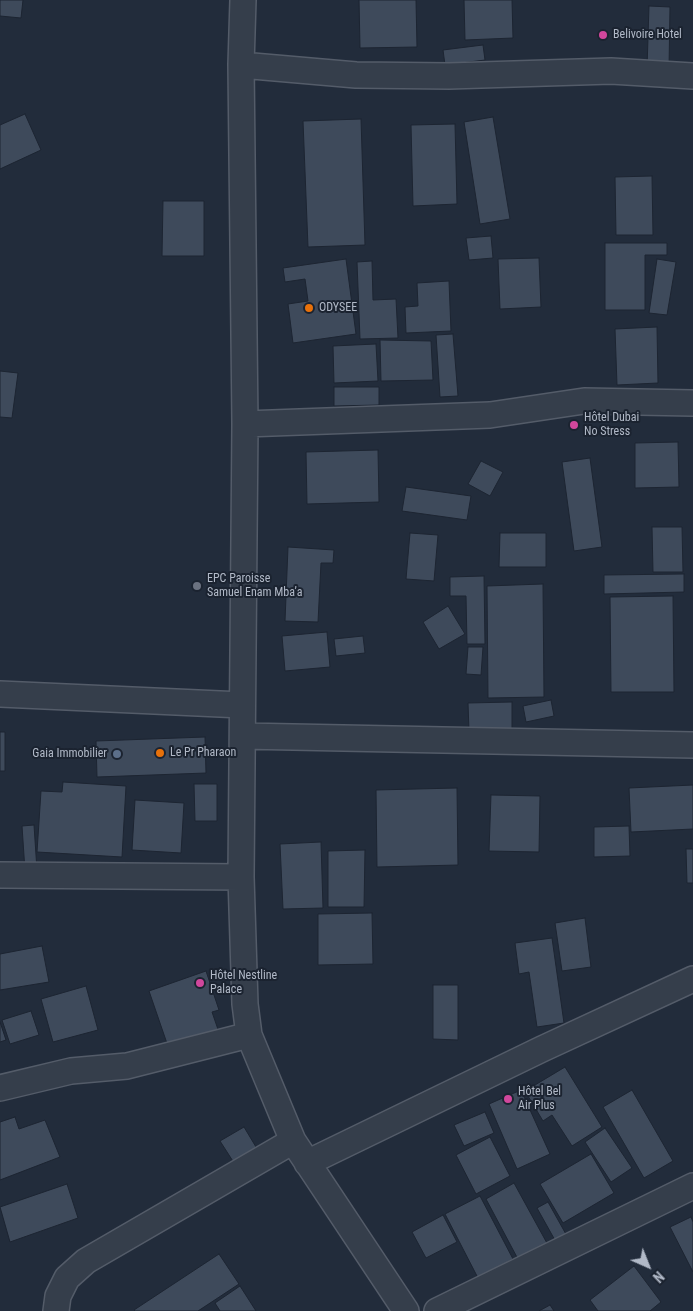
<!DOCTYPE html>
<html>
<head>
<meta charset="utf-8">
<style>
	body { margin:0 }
	#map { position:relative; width:693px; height:1311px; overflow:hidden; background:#222c3b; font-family:"Roboto Condensed",sans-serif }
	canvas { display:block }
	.north { position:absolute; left:623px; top:1241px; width:50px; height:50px; -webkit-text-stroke:4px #1b2330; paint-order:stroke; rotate:136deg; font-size:14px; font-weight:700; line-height:20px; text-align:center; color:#b1b9c7 }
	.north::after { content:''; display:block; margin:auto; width:18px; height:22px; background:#b1b9c7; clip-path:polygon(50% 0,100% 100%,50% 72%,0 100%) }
</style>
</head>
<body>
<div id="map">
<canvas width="693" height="1311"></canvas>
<div class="north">N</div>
</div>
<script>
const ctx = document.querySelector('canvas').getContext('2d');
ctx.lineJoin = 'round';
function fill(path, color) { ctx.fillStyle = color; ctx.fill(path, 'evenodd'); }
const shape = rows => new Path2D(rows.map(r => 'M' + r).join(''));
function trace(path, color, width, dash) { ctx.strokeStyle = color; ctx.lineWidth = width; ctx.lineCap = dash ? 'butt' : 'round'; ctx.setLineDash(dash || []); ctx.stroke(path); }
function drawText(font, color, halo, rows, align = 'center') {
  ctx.font = font + ' "Roboto Condensed",sans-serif'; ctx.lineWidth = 4; ctx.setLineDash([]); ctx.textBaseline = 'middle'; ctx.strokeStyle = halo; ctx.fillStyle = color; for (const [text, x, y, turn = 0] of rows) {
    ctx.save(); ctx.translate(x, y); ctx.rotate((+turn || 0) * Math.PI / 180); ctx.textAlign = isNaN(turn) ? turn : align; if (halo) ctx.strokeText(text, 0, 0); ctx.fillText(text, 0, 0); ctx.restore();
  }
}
const building = shape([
	[0,0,23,0,21,18,0,16,0,0],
	[359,0,416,0,417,47,360,48,359,0],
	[464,0,512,0,513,38,465,40,464,0],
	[649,6,670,7,669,69,647,69,649,6],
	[483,45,485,60,445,65,443,50,483,45],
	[25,114,41,150,0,169,0,125,25,114],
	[493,117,510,219,480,224,464,122,493,117],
	[361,119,365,245,308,247,303,121,361,119],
	[455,124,457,204,413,206,411,125,455,124],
	[652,176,653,235,616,235,615,177,652,176],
	[163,201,204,201,204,256,162,256,163,201],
	[491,236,493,258,469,260,466,238,491,236],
	[605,243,667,243,667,255,645,255,645,310,605,310,605,243],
	[539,258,541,307,500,309,498,259,539,258],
	[346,259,356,334,293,343,288,304,308,301,305,279,285,282,283,268,346,259],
	[657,259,676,262,667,315,649,313,657,259],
	[372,261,373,300,396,299,398,338,360,339,357,262,372,261],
	[449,281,451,331,406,333,405,307,418,306,417,283,449,281],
	[657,327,658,383,617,385,615,329,657,327],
	[453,334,458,396,440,397,436,335,453,334],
	[380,340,431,341,433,380,381,381,380,340],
	[376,344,378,381,334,383,333,346,376,344],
	[0,371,18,373,12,418,0,417,0,371],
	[334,387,379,387,379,405,334,406,334,387],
	[678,442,679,487,635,488,635,443,678,442],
	[378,450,379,502,307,504,306,452,378,450],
	[590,458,602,547,574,551,562,462,590,458],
	[481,461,503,472,490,496,468,484,481,461],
	[406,487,471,496,467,520,402,511,406,487],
	[652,527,682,527,683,572,653,572,652,527],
	[410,533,438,535,434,581,406,579,410,533],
	[500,533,546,533,546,567,499,567,500,533],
	[288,547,334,550,333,563,321,563,318,622,285,621,288,547],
	[684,574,684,592,604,594,604,575,684,574],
	[484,576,485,644,467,644,466,596,450,596,450,577,484,576],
	[543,584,544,697,488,698,487,586,543,584],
	[673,596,674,692,611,692,610,597,673,596],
	[448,606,465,634,439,649,423,622,448,606],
	[327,632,330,667,285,671,282,636,327,632],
	[363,636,365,653,336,656,334,639,363,636],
	[468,647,483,647,481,675,466,674,468,647],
	[551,700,554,716,526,722,523,706,551,700],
	[512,702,512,730,469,731,468,703,512,702],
	[0,732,5,732,5,771,0,771,0,732],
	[205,737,206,773,97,777,96,741,205,737],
	[63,782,126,786,122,857,37,852,41,791,62,792,63,782],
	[194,784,217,784,217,821,195,821,194,784],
	[693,785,693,829,631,832,629,788,693,785],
	[457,788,458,865,377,867,376,790,457,788],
	[491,795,540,796,539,852,489,851,491,795],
	[135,800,184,803,181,853,132,850,135,800],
	[34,825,37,870,25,871,22,826,34,825],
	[629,826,630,856,594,857,594,827,629,826],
	[321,842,323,908,283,909,280,844,321,842],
	[686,849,693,849,693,883,687,883,686,849],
	[365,850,364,907,328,907,328,851,365,850],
	[372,913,373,964,318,965,318,914,372,913],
	[585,918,591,967,562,971,555,923,585,918],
	[552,938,564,1023,537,1027,529,972,519,974,515,943,552,938],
	[42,946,49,982,0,990,0,954,42,946],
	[206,971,219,1010,212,1012,222,1041,172,1058,149,991,206,971],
	[433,985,458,985,458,1040,433,1039,433,985],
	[86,986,98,1030,53,1042,41,999,86,986],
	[31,1011,39,1035,10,1044,2,1020,31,1011],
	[0,1022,6,1040,0,1042,0,1022],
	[565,1067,602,1127,572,1146,552,1115,543,1121,525,1091,565,1067],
	[521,1090,550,1154,517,1169,489,1104,521,1090],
	[632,1090,673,1161,644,1178,603,1107,632,1090],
	[485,1112,494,1133,464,1146,454,1125,485,1112],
	[15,1117,19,1129,45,1120,60,1157,0,1180,0,1122,15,1117],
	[244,1127,259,1152,236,1166,220,1141,244,1127],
	[605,1128,632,1168,611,1182,585,1142,605,1128],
	[490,1137,510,1176,476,1194,456,1155,490,1137],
	[591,1154,614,1193,563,1223,540,1184,591,1154],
	[514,1183,548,1245,519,1261,486,1199,514,1183],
	[67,1184,78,1218,10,1242,0,1207,67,1184],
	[480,1196,513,1259,478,1278,445,1214,480,1196],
	[548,1202,567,1236,556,1242,537,1208,548,1202],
	[443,1215,457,1242,426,1258,412,1232,443,1215],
	[691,1217,693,1222,693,1272,670,1227,691,1217],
	[219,1254,239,1284,198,1311,135,1311,134,1310,219,1254],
	[634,1266,661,1302,650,1311,598,1311,590,1300,634,1266],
	[240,1286,256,1311,220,1311,215,1303,240,1286],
	[550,1305,554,1311,539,1311,550,1305]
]);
const street = shape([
	[243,0,241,65,245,424,241,877,245,1004,249,1035,293,1141,406,1311],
	[241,65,356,75,449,76,611,71,693,76],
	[245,424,490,415,584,401,693,403],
	[0,694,242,705],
	[243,736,693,745],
	[0,875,241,877],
	[0,1088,71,1071,127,1066,249,1035],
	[307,1163,542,1049,693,979],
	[56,1311,58,1296,67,1278,86,1261,293,1141],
	[437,1311,693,1186]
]);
const markers = [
	[603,35,5,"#d1479c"],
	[309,308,5,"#e8710a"],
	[574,425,5,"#d1479c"],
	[197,586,5,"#6b7280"],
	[160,753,5,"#e8710a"],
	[117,754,5,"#5c6f8a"],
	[200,983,5,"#d1479c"],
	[508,1099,5,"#d1479c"]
];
const poiNames = [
	["Belivoire Hotel",613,35],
	["ODYSEE",319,308],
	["Hôtel Dubai",584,418],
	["No Stress",584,432],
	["EPC Paroisse",207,579],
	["Samuel Enam Mba’a",207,593],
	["Le Pr Pharaon",170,753],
	["Gaia Immobilier",107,754,"right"],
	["Hôtel Nestline",210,976],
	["Palace",210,990],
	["Hôtel Bel",518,1092],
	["Air Plus",518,1106]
];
fill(building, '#3e4a5b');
trace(building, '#1d2532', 1);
trace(street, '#545c69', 28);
trace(street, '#353e4b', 25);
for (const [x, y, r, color] of markers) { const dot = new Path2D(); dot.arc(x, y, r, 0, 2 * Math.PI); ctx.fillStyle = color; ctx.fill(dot); trace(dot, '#1b2330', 2); }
drawText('12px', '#b1b9c7', '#1b2330', poiNames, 'left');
</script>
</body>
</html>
